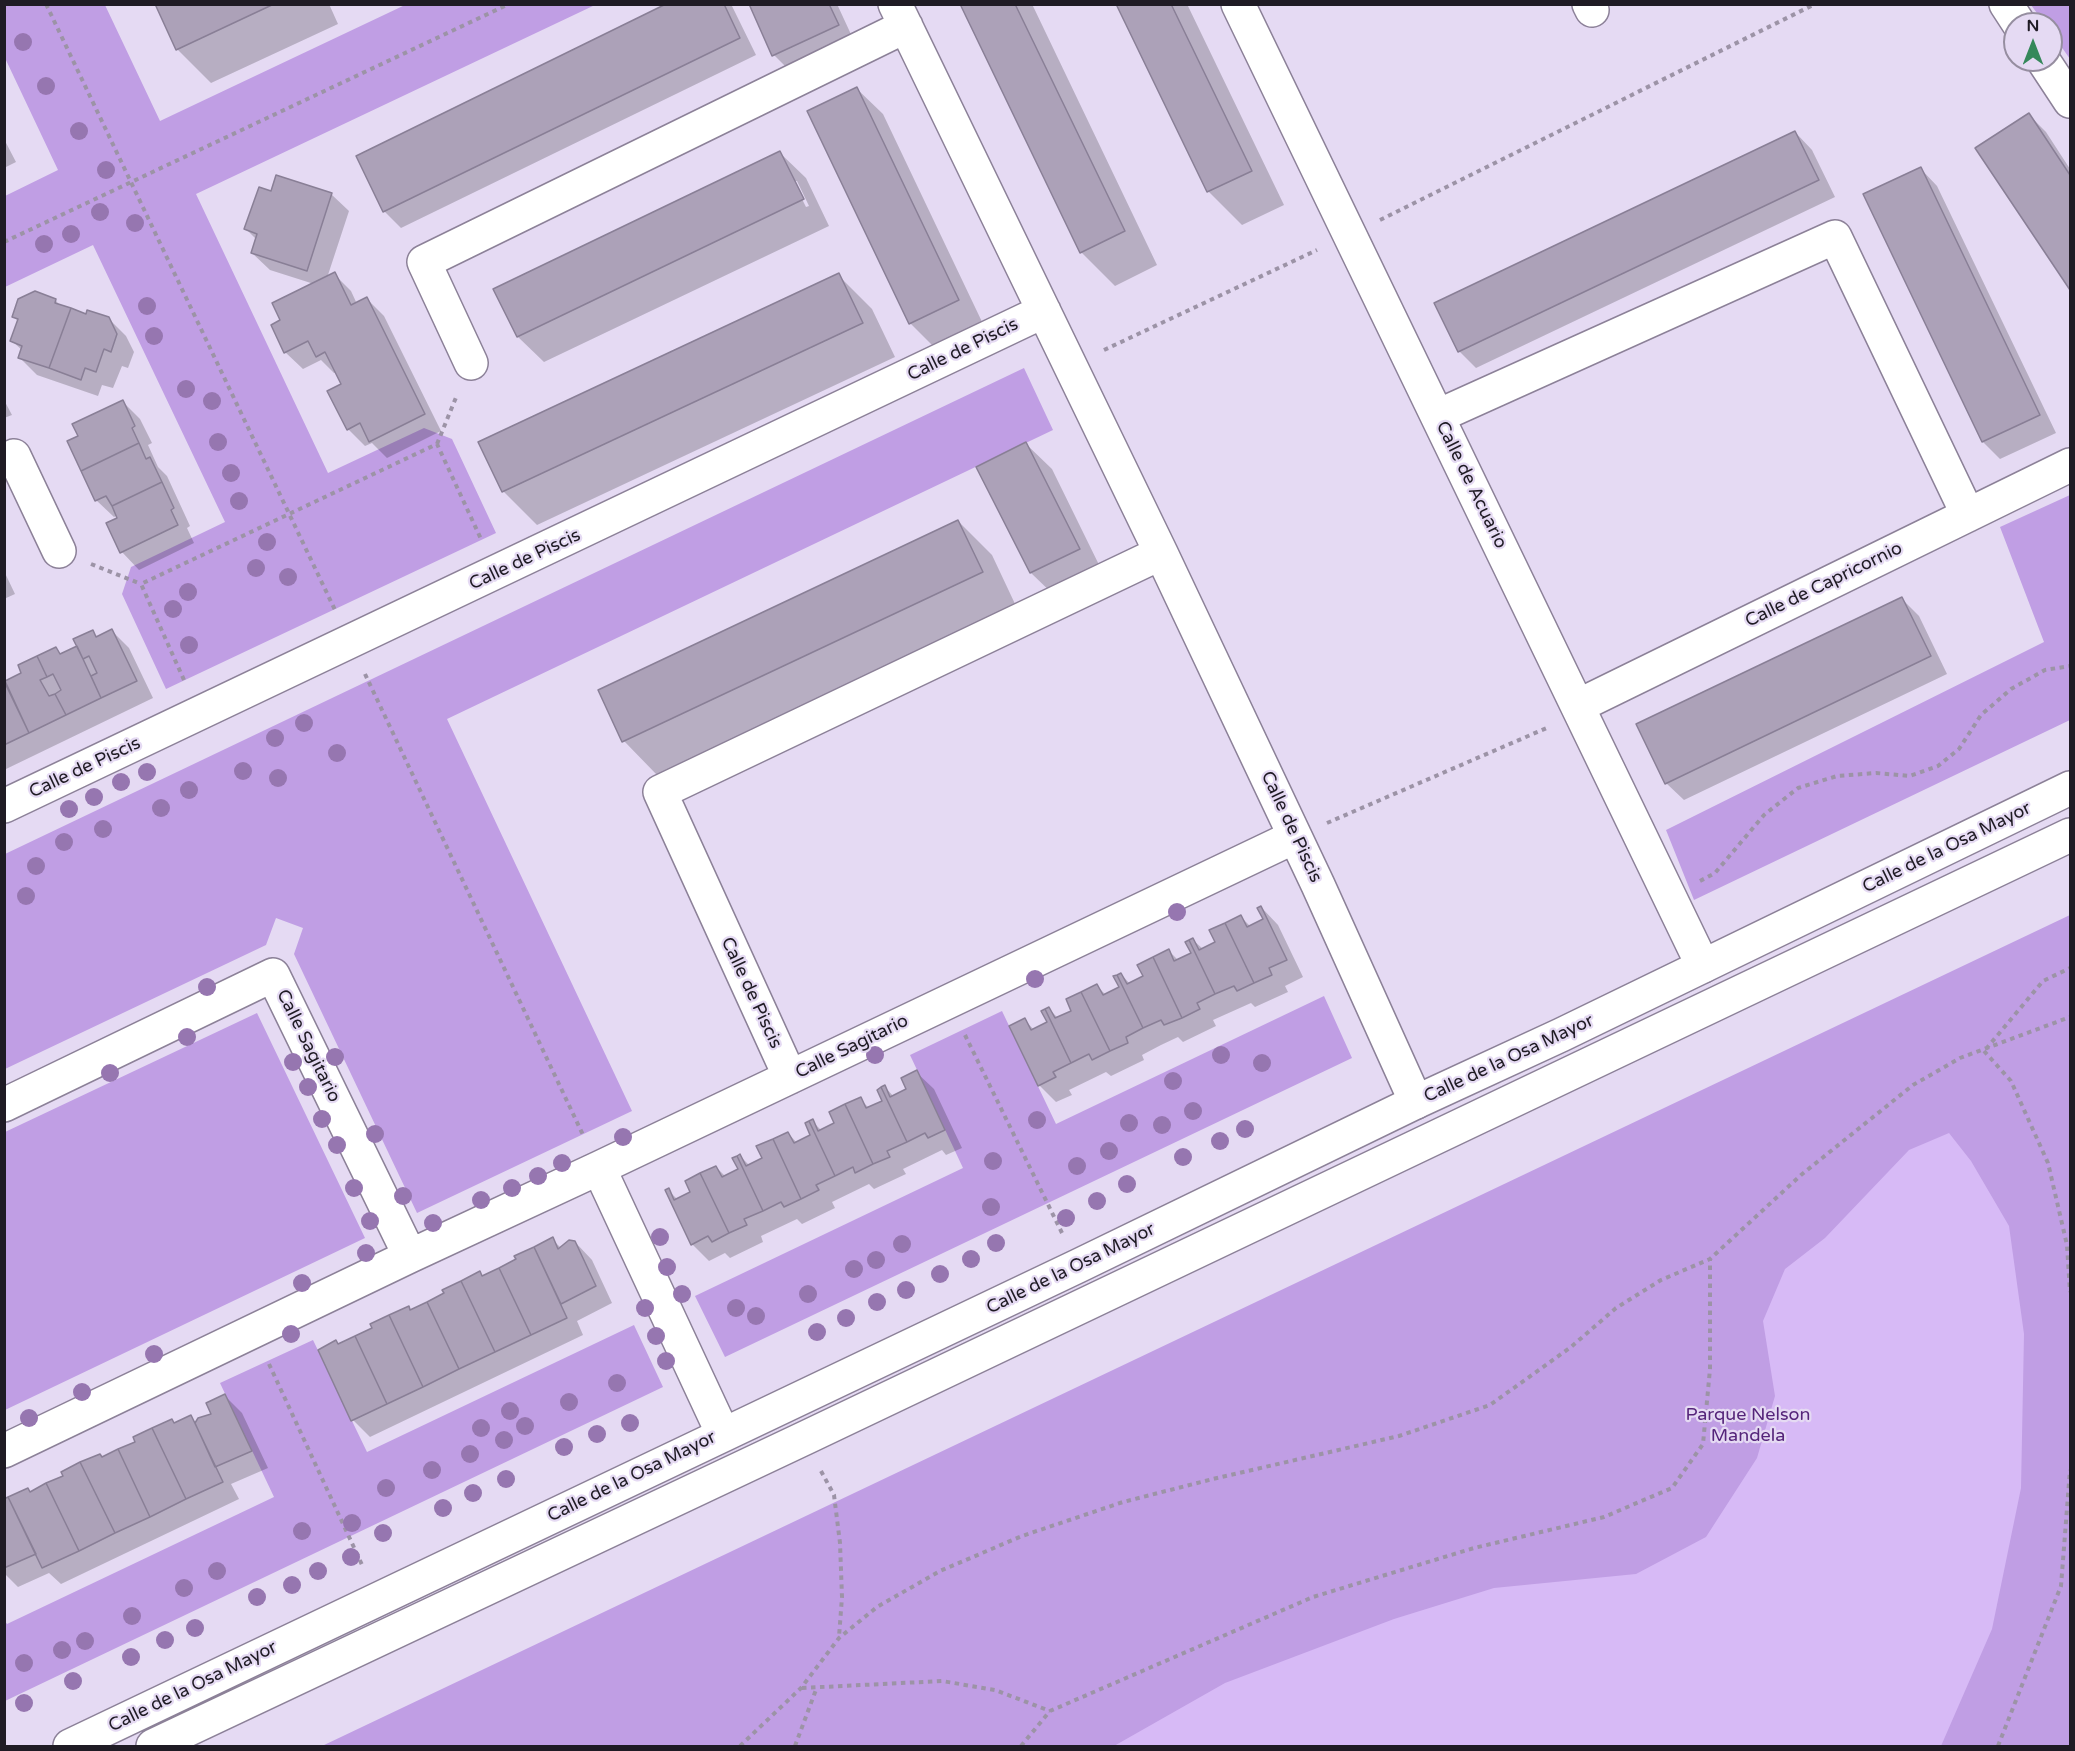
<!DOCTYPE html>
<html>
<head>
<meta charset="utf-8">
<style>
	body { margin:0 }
	#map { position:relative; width:2075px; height:1751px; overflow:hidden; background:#e5daf3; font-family:"Varela Round",sans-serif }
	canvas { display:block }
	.frame { position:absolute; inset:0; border:6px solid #1f1b24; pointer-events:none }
	.north { position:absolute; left:2003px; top:12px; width:60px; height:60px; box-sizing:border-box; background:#e5daf3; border:2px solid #968ea0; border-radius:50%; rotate:0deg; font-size:16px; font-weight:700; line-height:24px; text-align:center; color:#1f1b24 }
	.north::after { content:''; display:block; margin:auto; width:21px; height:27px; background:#35885a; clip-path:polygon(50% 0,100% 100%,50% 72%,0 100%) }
</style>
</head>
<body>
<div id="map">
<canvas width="2075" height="1751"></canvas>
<div class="frame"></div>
<div class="north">N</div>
</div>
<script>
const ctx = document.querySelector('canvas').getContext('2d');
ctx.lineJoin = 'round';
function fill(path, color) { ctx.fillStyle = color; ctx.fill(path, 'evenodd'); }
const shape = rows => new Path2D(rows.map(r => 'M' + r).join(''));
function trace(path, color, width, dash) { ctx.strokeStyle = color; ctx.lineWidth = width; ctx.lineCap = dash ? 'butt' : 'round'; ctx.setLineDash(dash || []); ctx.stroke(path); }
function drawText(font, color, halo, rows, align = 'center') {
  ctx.font = font + ' "Varela Round",sans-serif'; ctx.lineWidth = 4.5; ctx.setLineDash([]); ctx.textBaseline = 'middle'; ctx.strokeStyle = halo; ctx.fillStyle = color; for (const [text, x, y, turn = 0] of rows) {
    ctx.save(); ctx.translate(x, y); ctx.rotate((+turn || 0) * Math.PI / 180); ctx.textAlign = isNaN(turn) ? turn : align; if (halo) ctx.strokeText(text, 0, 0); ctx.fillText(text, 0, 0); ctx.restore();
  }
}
const green = shape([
	[5,4,105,5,160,121,405,5,595,5,196,194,328,473,424,428,452,439,496,533,166,689,122,594,131,567,225,522,93,245,5,287,5,196,58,170,5,58],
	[2031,5,2070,5,2070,59,2051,32,2051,24,2045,24],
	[1024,368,1053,430,447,719,632,1111,417,1213,294,954,303,928,276,918,266,945,5,1069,5,854],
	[2070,495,2070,720,1694,900,1666,830,2044,642,2000,527],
	[2070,915,2070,1746,322,1746],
	[1324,996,1352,1058,725,1357,695,1296,963,1168,910,1055,1002,1011,1056,1124],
	[257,1013,365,1238,5,1410,5,1132],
	[634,1325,663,1387,5,1701,4,1620,7,1624,274,1497,220,1383,313,1340,367,1452]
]);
const water = shape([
	[1949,1133,1971,1161,2009,1226,2024,1334,2021,1488,1992,1629,1941,1746,1114,1746,1225,1683,1394,1619,1494,1588,1636,1574,1706,1537,1757,1458,1775,1396,1763,1321,1785,1269,1825,1238,1909,1150]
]);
const shadow = shape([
	[156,4,329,4,338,24,211,83,177,49],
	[669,4,731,4,756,55,401,228,384,211],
	[751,4,837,4,855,43,791,72,774,55],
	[961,4,1032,4,1157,265,1115,286,1081,252],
	[1118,4,1187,4,1284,205,1242,225,1208,191],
	[857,89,883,114,984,326,936,349,910,323],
	[2029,115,2046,132,2070,169,2070,288,1977,149],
	[1795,132,1812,150,1835,197,1476,368,1459,351],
	[4,139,16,162,4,168],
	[780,153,806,178,829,226,544,362,518,337,495,289],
	[793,181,797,181,809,206,806,207],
	[1920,168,1937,186,2056,433,2000,459,1983,442,1865,195],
	[272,193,331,194,349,211,327,278,334,274,351,291,357,304,367,299,384,316,441,431,387,458,372,443,365,446,348,429,343,384,337,372,334,373,321,360,303,369,285,352,282,321,314,284,270,270,252,253,257,240,246,229],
	[838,275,872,309,895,357,537,525,503,491],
	[55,300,62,307,88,316,108,318,126,336,134,352,128,368,122,366,113,388,102,385,98,396,37,375,19,357,22,350,12,341,19,322,14,317],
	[4,400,12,415,4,418],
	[123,402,140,419,152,443,148,445,158,467,167,476,190,526,187,528,194,543,139,570,122,552,108,524,119,519,118,515,114,517,96,500,80,436],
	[1026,444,1052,469,1104,575,1057,598,1031,573],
	[958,521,992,555,1016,606,657,775,624,741,600,691],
	[4,571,15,594,4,599],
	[1902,599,1919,616,1947,674,1684,800,1666,783],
	[112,631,129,648,153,698,4,770,4,682,23,674,56,649,62,655,79,647,92,632,98,637],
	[1261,907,1278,925,1303,977,1285,986,1288,992,1255,1007,1251,1003,1213,1020,1216,1026,1183,1042,1178,1037,1161,1045,1142,1055,1144,1060,1111,1076,1106,1072,1069,1090,1072,1095,1056,1102,1039,1085,1025,1020,1034,1030,1049,1023,1049,1009,1058,1018,1073,1011,1097,986,1106,995,1121,988,1121,974,1130,984,1145,977,1169,951,1179,961,1193,954,1193,940,1203,949,1217,942,1241,917,1250,926,1265,920],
	[916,1072,934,1089,962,1148,946,1155,942,1150,903,1169,906,1174,874,1189,869,1184,832,1202,835,1208,802,1224,797,1219,761,1236,763,1242,730,1258,725,1253,709,1261,692,1244,668,1190,678,1200,692,1193,716,1167,726,1177,740,1170,740,1156,750,1166,764,1159,788,1133,797,1143,812,1135,812,1121,822,1131,836,1124,860,1099,869,1108,884,1101,885,1087,894,1097,908,1090],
	[552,1239,561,1248,575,1242,592,1260,612,1303,577,1321,583,1335,370,1437,353,1420,336,1342,339,1345,374,1329,408,1308,411,1311,446,1294,480,1273,484,1277,518,1260,516,1256],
	[225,1396,242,1413,268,1468,231,1484,239,1499,61,1584,49,1573,18,1587,4,1573,4,1501,28,1490,31,1493,190,1417,196,1423,209,1417]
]);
const building = shape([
	[155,4,274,4,176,50,155,4],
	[666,4,724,4,740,38,383,212,356,156,666,4],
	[749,4,829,4,839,25,772,56,749,4],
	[960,4,1015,4,1125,231,1080,253,960,4],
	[1116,4,1171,4,1252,171,1207,192,1116,4],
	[857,87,959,300,909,324,807,111,857,87],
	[2029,113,2070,175,2070,290,1975,148,2029,113],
	[1795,131,1819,180,1458,352,1434,303,1795,131],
	[780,151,804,199,517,337,493,289,780,151],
	[1921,167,2040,415,1982,442,1863,194,1921,167],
	[276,175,332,193,307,271,251,253,257,234,244,229,259,187,271,191,276,175],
	[335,272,351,305,367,297,425,414,369,442,360,423,347,430,327,391,341,384,325,352,316,357,308,341,284,353,271,325,280,320,272,303,335,272],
	[839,273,863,323,502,492,478,442,839,273],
	[35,291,56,299,55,303,71,308,49,368,18,358,22,346,10,341,18,319,12,317,18,299,35,291],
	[71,308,86,314,87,310,109,317,117,334,111,352,104,349,96,372,85,368,81,380,49,368,71,308],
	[123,400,135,426,132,428,139,443,81,471,67,441,78,436,72,424,123,400],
	[1026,442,1080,549,1030,573,976,467,1026,442],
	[139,443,146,459,150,457,162,482,112,506,106,496,95,501,81,471,139,443],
	[162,482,174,508,171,510,178,525,120,553,106,523,117,518,112,506,162,482],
	[958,520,983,572,622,742,598,690,958,520],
	[1902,597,1931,656,1665,784,1636,724,1902,597],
	[112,629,137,681,101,698,91,676,97,673,89,656,83,659,73,639,93,630,96,637,112,629],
	[77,646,101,698,66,715,55,694,61,690,53,674,47,677,37,656,56,647,60,654,77,646],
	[37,656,47,677,40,680,49,696,55,694,66,715,29,733,5,681,21,673,18,665,37,656],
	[4,681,29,733,4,745,4,681],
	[1261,906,1287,960,1269,968,1272,975,1254,983,1225,923,1241,915,1247,927,1263,919,1257,908,1261,906],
	[1225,923,1254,983,1237,991,1234,986,1215,994,1189,940,1193,938,1199,950,1215,942,1209,930,1225,923],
	[1189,940,1215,994,1197,1003,1200,1009,1182,1018,1153,957,1169,949,1174,961,1191,953,1185,942,1189,940],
	[1153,957,1182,1018,1164,1025,1161,1020,1143,1028,1117,975,1121,973,1127,984,1143,976,1137,965,1153,957],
	[1117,975,1143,1028,1126,1037,1128,1043,1110,1051,1081,992,1097,984,1103,995,1119,987,1113,976,1117,975],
	[1081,992,1110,1051,1092,1060,1089,1054,1071,1063,1045,1009,1049,1007,1055,1018,1071,1011,1066,999,1081,992],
	[1045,1009,1071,1063,1053,1072,1056,1077,1038,1086,1009,1026,1025,1018,1031,1030,1047,1022,1041,1011,1045,1009],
	[917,1070,945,1130,928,1138,925,1133,907,1142,881,1087,885,1085,890,1097,906,1089,901,1078,917,1070],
	[881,1087,907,1142,887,1151,890,1157,873,1164,845,1104,861,1097,866,1108,882,1101,877,1090,881,1087],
	[845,1104,873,1164,855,1173,853,1167,835,1176,809,1121,813,1119,818,1131,834,1123,829,1112,845,1104],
	[809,1121,835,1176,816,1185,819,1190,801,1199,773,1139,788,1132,794,1143,810,1135,805,1123,809,1121],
	[773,1139,801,1199,784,1207,781,1202,763,1211,737,1156,740,1154,746,1166,762,1158,756,1146,773,1139],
	[737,1156,763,1211,744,1219,747,1225,729,1233,700,1173,716,1166,722,1177,738,1169,732,1158,737,1156],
	[700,1173,729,1233,712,1242,708,1236,691,1245,665,1190,669,1188,674,1200,690,1192,685,1181,700,1173],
	[553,1237,558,1249,569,1240,575,1241,596,1286,561,1304,534,1247,553,1237],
	[534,1247,567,1318,531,1335,499,1268,516,1259,514,1256,534,1247],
	[499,1268,531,1335,495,1352,461,1281,480,1271,482,1276,499,1268],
	[461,1281,495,1352,459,1369,427,1302,444,1293,442,1290,461,1281],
	[427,1302,459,1369,423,1387,389,1315,409,1306,410,1310,427,1302],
	[389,1315,423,1387,387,1404,355,1336,372,1328,370,1324,389,1315],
	[355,1336,387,1404,351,1421,318,1350,336,1340,338,1344,355,1336],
	[225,1394,252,1451,215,1467,195,1423,198,1418,211,1414,206,1403,225,1394],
	[191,1415,223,1482,186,1499,152,1428,172,1419,174,1423,191,1415],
	[152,1428,186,1499,150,1517,118,1449,135,1442,133,1437,152,1428],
	[118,1449,150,1517,115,1533,80,1462,100,1454,102,1457,118,1449],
	[80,1462,115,1533,79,1551,46,1483,63,1476,61,1472,80,1462],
	[46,1483,79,1551,42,1568,8,1497,28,1488,30,1492,46,1483],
	[8,1497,36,1554,4,1568,4,1499,8,1497]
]);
const path = shape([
	[46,4,335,610],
	[1380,220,1815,4],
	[4,242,509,4],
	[1104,350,1317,250],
	[437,444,457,395],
	[91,564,141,584],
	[365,674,584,1137],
	[184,680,141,584,437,444,481,539],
	[1327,823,1549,727],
	[1700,881,1715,873,1764,815,1798,788,1837,776,1876,773,1910,776,1938,766,1959,749,1981,715,2011,689,2045,670,2070,666],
	[965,1035,1062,1233],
	[1986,1049,2043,981,2070,968],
	[1984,1051,2011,1081,2048,1163,2067,1245,2070,1292],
	[269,1364,363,1567],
	[821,1471,834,1495,840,1543,842,1597,839,1637],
	[802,1688,942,1681,995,1690,1050,1711],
	[740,1746,801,1688,839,1638,877,1607,940,1571,1022,1536,1123,1502,1213,1479,1399,1436,1490,1405,1571,1347,1616,1308,1661,1280,1710,1259,1801,1175,1913,1085,1960,1058,2070,1017],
	[795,1746,817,1687],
	[1021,1746,1050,1711,1313,1597,1474,1548,1604,1517,1672,1488,1703,1444,1710,1369,1710,1259],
	[1998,1746,2061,1586,2070,1470]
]);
const minor = shape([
	[895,4,1161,553,1318,885,1416,1102],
	[1238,4,1703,966],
	[1589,4,1592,10],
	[2006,4,2019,24],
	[2043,60,2070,101],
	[471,363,424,262,906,26],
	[1438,416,1835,237,1968,515],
	[4,461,14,456,59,551],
	[1578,706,2070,465],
	[4,806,1044,311],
	[790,1077,660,792,1161,553],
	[4,1105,273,975,410,1256],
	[599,1168,723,1434],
	[4,1451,410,1256,599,1168,1294,837]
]);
const tertiary = shape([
	[70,1746,1078,1266,1416,1102,1561,1035,2070,788],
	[153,1746,805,1438,2070,835]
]);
const trees = [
	[23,42],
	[46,86],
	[79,131],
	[106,170],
	[100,212],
	[135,223],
	[71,234],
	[44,244],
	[147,306],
	[154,336],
	[186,389],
	[212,401],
	[218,442],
	[231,473],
	[239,501],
	[267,542],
	[256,568],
	[288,577],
	[188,592],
	[173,609],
	[189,645],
	[304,723],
	[275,738],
	[337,753],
	[243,771],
	[147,772],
	[278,778],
	[121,782],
	[189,790],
	[94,797],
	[161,808],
	[69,809],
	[103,829],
	[64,842],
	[36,866],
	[26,896],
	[1177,912],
	[1035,979],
	[207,987],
	[187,1037],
	[875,1055],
	[1221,1055],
	[335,1057],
	[293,1062],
	[1262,1063],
	[110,1073],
	[1173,1081],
	[308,1087],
	[1193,1111],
	[322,1119],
	[1037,1120],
	[1129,1123],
	[1162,1125],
	[1245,1129],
	[375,1134],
	[623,1137],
	[1220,1141],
	[337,1145],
	[1109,1151],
	[1183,1157],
	[993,1161],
	[562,1163],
	[1077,1166],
	[538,1176],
	[1127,1184],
	[354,1188],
	[512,1188],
	[403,1196],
	[481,1200],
	[1097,1201],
	[991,1207],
	[1066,1218],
	[370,1221],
	[433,1223],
	[660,1237],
	[996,1243],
	[902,1244],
	[366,1253],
	[971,1259],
	[876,1260],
	[667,1267],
	[854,1269],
	[940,1274],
	[302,1283],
	[906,1290],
	[682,1294],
	[808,1294],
	[877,1302],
	[645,1308],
	[736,1308],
	[756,1316],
	[846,1318],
	[817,1332],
	[291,1334],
	[656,1336],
	[154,1354],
	[666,1361],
	[617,1383],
	[82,1392],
	[569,1402],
	[510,1411],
	[29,1418],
	[630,1423],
	[525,1426],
	[481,1428],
	[597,1434],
	[504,1440],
	[564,1447],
	[470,1454],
	[432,1470],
	[506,1479],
	[386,1488],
	[473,1493],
	[443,1508],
	[352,1523],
	[302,1531],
	[383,1533],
	[351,1557],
	[217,1571],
	[318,1571],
	[292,1585],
	[184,1588],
	[257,1597],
	[132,1616],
	[195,1628],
	[165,1640],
	[85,1641],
	[62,1650],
	[131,1657],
	[24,1663],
	[73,1681],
	[24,1703]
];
const streetNames = [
	["Calle de Piscis",963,350,-26],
	["Calle de Acuario",1471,485,64],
	["Calle de Piscis",525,560,-25],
	["Calle de Capricornio",1824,585,-26],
	["Calle de Piscis",85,768,-25],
	["Calle de Piscis",1291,827,65],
	["Calle de la Osa Mayor",1947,848,-26],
	["Calle de Piscis",751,993,65],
	["Calle Sagitario",308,1046,64],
	["Calle Sagitario",852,1047,-26],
	["Calle de la Osa Mayor",1509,1059,-25],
	["Calle de la Osa Mayor",1071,1269,-26],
	["Calle de la Osa Mayor",632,1477,-26],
	["Calle de la Osa Mayor",193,1687,-26]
];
const parkNames = [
	["Parque Nelson",1748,1415],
	["Mandela",1748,1436]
];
fill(green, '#c09ee4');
fill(water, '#d7baf6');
fill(shadow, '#0003');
fill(building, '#aca1b8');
trace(building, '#897f96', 1.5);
trace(minor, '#8c8198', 36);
trace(tertiary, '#8c8198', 36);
trace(path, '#9c93a6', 4, [4.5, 4.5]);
trace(minor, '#fff', 33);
trace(tertiary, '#fff', 33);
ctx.fillStyle = '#9676b0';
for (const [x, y] of trees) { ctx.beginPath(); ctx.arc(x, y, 9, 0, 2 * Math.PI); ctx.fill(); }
drawText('18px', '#1f1b24', '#e5daf3', streetNames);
drawText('18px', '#55257a', '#e5daf3', parkNames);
</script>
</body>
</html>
